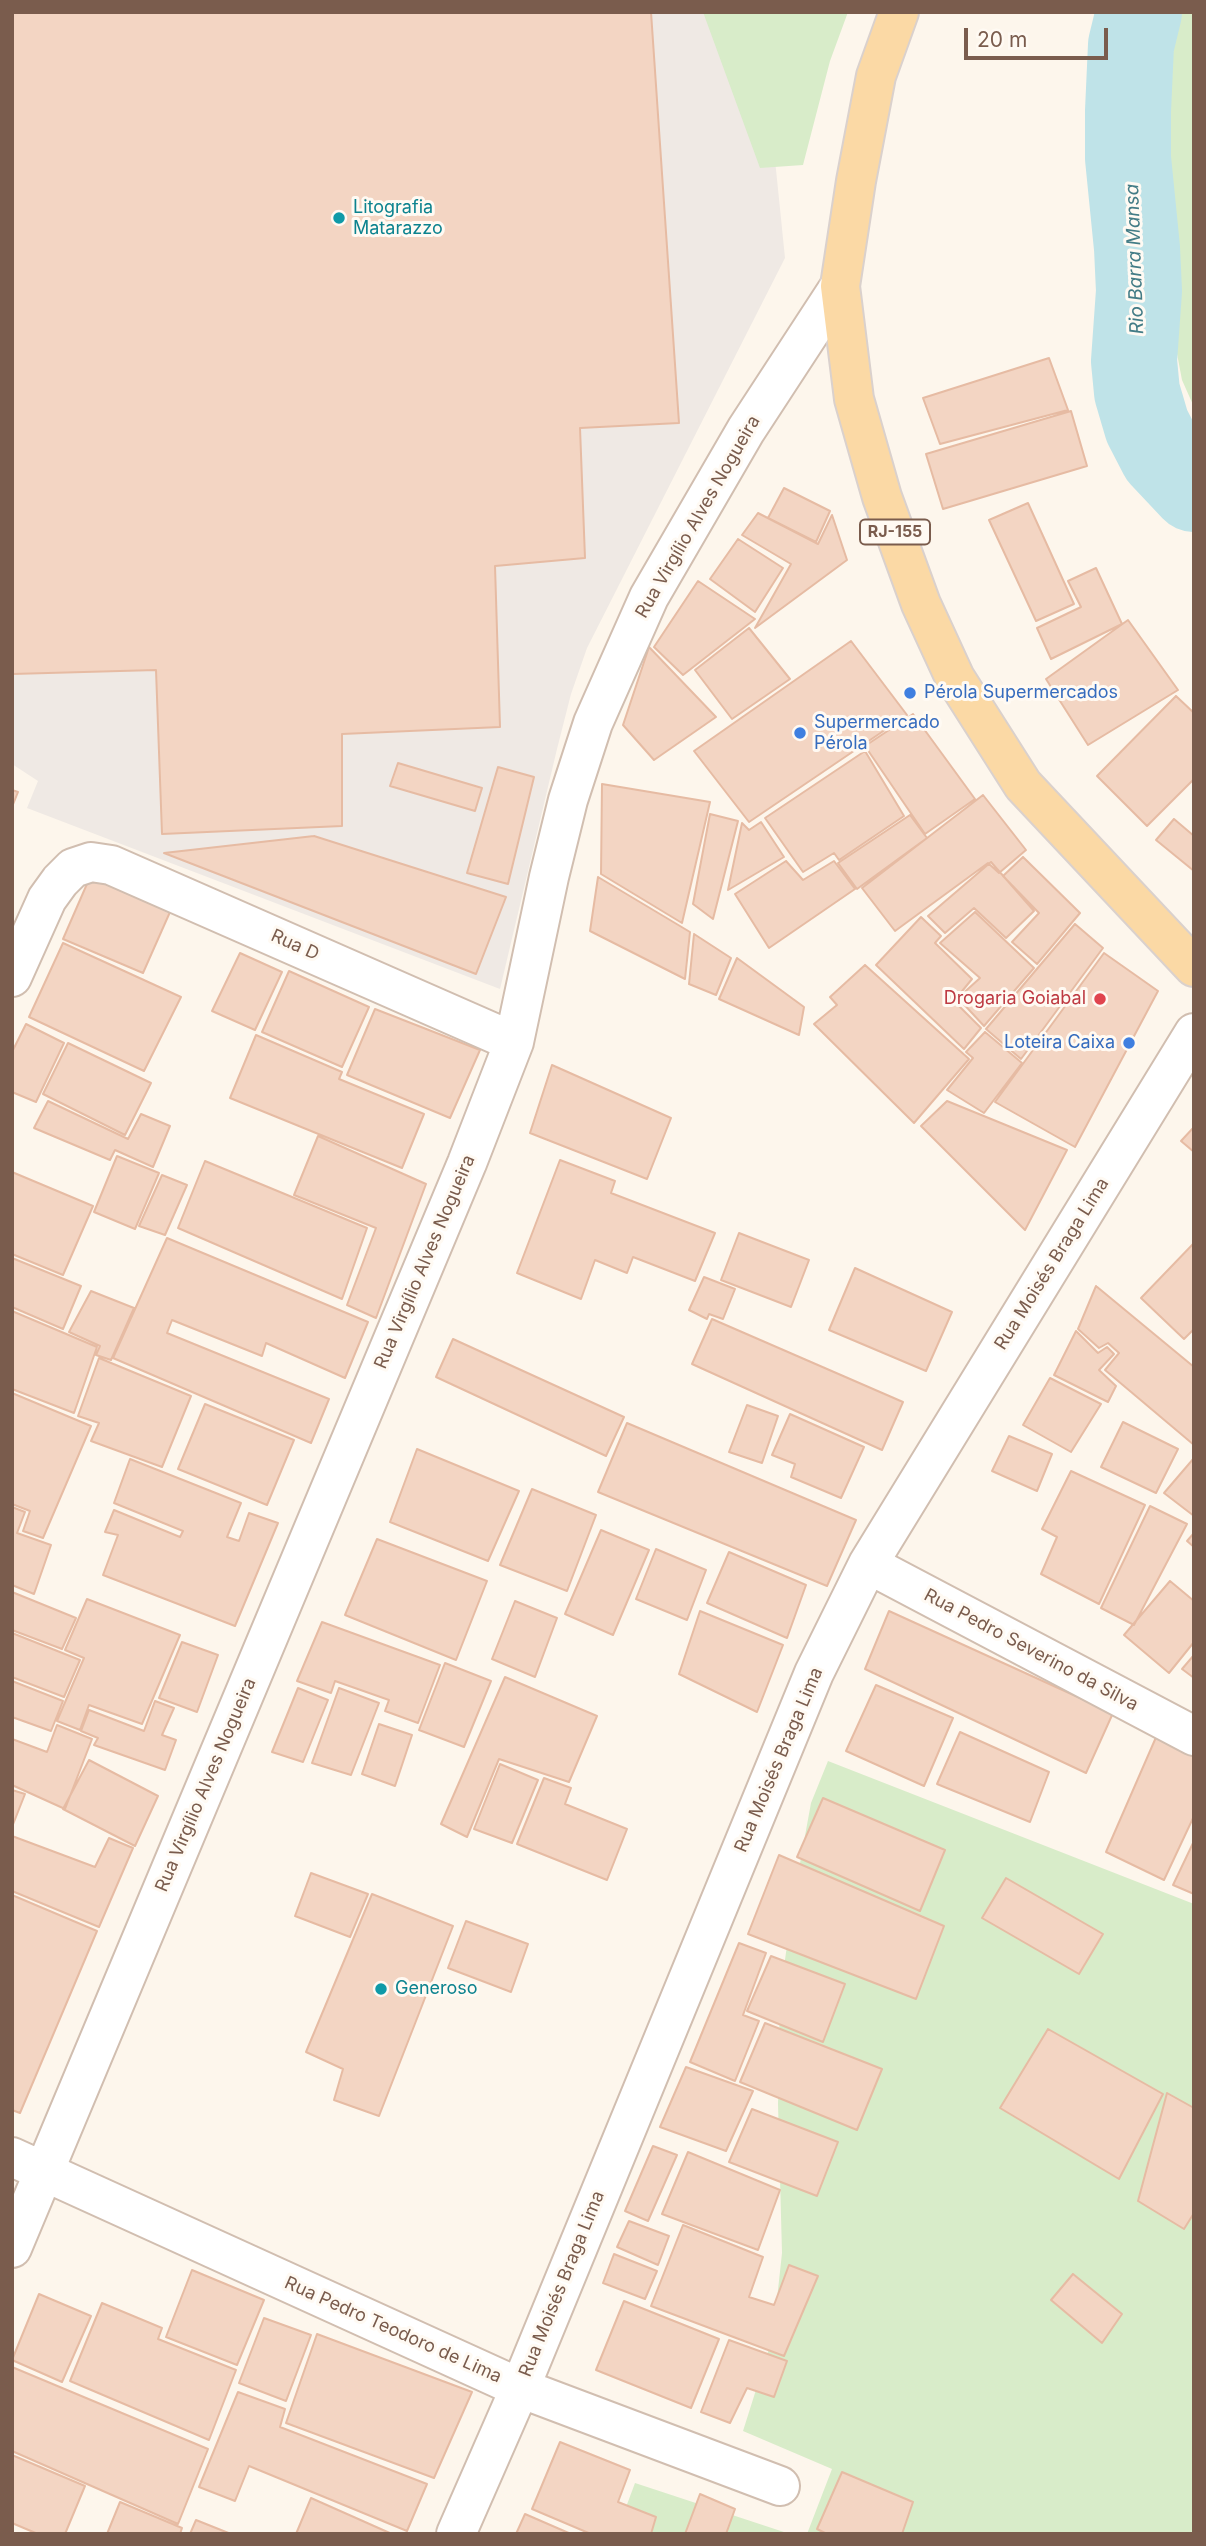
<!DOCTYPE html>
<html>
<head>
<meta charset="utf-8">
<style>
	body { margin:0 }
	#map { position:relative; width:1206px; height:2546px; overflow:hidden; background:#fdf6ec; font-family:Inter,sans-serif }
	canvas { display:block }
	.frame { position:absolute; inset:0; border:14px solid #7a5c4d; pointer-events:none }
	.scale { position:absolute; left:964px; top:28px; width:144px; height:32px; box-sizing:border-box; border:4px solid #7a5c4d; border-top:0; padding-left:9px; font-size:21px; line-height:24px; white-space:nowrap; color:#7a5c4d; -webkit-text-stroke:5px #fffaf3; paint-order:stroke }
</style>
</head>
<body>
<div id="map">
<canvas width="1206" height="2546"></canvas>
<div class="frame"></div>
<div class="scale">20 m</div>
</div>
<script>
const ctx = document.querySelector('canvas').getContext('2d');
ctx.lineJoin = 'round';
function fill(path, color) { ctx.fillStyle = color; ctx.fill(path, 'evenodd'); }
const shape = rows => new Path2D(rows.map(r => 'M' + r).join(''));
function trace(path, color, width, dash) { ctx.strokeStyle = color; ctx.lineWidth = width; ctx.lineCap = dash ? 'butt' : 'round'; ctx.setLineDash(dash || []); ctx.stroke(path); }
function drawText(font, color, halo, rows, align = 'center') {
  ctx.font = font + ' Inter,sans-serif'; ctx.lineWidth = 6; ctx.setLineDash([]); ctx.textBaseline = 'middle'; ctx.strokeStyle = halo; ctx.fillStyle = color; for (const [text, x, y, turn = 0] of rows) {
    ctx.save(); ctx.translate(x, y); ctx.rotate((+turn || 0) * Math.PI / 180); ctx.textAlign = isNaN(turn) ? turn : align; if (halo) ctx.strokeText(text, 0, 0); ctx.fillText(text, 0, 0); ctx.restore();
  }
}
const industrial = shape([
	[12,12,760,12,785,258,587,648,571,694,557,749,500,989,27,808,38,781,12,764]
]);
const green = shape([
	[703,12,848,12,830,61,803,165,760,168],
	[1177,12,1194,12,1194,407,1182,380,1168,306,1164,212,1167,114],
	[828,1761,1194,1904,1194,2534,807,2534,832,2469,743,2431,773,2336,782,2253,778,2104,780,1995,794,1896,811,1803],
	[635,2483,790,2534,616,2534]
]);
const river = shape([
	[1139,12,1131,45,1128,111,1128,158,1137,248,1139,291,1134,361,1137,392,1147,426,1162,455,1194,489]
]);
const building = shape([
	[12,12,651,12,679,423,580,428,585,558,495,566,500,727,342,734,342,826,162,834,156,670,12,674,12,12],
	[1049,358,1068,410,940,444,923,398,1049,358],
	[1071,411,1087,466,943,509,926,454,1071,411],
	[784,488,830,511,816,542,768,518,784,488],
	[1028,503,1074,604,1036,621,989,520,1028,503],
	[758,513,818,544,832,515,847,560,755,628,791,564,742,535,758,513],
	[738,539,783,568,755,612,710,579,738,539],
	[1096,568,1122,624,1051,659,1037,628,1081,607,1068,581,1096,568],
	[698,581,755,619,683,675,654,647,698,581],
	[1128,620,1178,690,1088,745,1046,679,1128,620],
	[749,628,790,679,732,719,695,670,749,628],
	[851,641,907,715,749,822,694,751,851,641],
	[649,647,716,717,654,760,623,725,649,647],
	[1176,696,1194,713,1194,779,1147,826,1097,776,1176,696],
	[913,714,975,799,925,834,865,746,913,714],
	[865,751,904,816,839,860,834,853,803,872,765,818,865,751],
	[398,763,482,788,475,811,390,786,398,763],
	[498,767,534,777,508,884,467,873,498,767],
	[602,784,710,802,682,923,601,874,602,784],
	[12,790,18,792,12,807,12,790],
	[983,795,1026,850,999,873,988,863,895,931,862,888,983,795],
	[710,814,738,821,713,919,693,904,710,814],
	[910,815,927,838,857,889,838,863,910,815],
	[1174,819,1194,836,1194,871,1156,840,1174,819],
	[761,822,784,857,728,890,742,823,749,830,761,822],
	[314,836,506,897,476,974,164,853,314,836],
	[1023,857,1080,913,1037,964,1012,942,1039,913,1003,876,1023,857],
	[786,861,803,880,834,861,855,889,769,948,735,894,786,861],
	[991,862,1034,911,1006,938,974,908,945,933,928,916,991,862],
	[90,877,170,912,143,973,63,939,90,877],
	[598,877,690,932,685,979,590,931,598,877],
	[975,912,1034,968,984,1026,958,998,980,978,940,943,975,912],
	[921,917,941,936,935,943,972,979,954,1001,981,1028,964,1049,876,965,921,917],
	[1075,924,1103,948,1021,1059,986,1029,1075,924],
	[694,934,731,958,716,995,689,984,694,934],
	[63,943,181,997,144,1071,29,1017,63,943],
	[240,953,282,972,255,1030,212,1011,240,953],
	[1104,953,1158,991,1075,1147,995,1102,1104,953],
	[737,958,804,1007,799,1035,719,999,737,958],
	[865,965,969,1059,914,1123,814,1024,837,1005,830,997,865,965],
	[289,971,369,1007,342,1067,262,1032,289,971],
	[375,1009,480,1050,450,1118,347,1075,375,1009],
	[26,1024,64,1043,36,1102,12,1092,12,1052,26,1024],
	[985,1032,1022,1063,984,1113,947,1090,973,1058,966,1052,985,1032],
	[256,1035,342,1072,339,1079,424,1114,402,1168,230,1098,256,1035],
	[68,1043,151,1083,125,1135,43,1094,68,1043],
	[552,1065,671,1118,647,1179,530,1133,552,1065],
	[48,1101,128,1139,141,1114,170,1126,153,1167,115,1150,110,1160,34,1128,48,1101],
	[947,1101,1067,1150,1025,1230,921,1126,947,1101],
	[1194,1127,1194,1152,1181,1141,1194,1127],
	[318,1136,426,1184,376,1318,347,1305,376,1228,294,1195,318,1136],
	[117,1156,159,1173,135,1229,94,1212,117,1156],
	[560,1160,615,1181,611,1193,715,1233,695,1281,633,1257,627,1273,595,1260,581,1299,517,1273,560,1160],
	[205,1161,367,1228,342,1299,178,1228,205,1161],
	[12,1172,93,1206,63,1275,12,1254,12,1172],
	[162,1175,187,1185,165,1235,139,1226,162,1175],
	[739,1233,809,1260,791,1307,721,1280,739,1233],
	[167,1238,368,1322,345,1378,266,1343,262,1356,172,1320,167,1333,329,1399,311,1443,113,1358,167,1238],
	[1194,1243,1194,1329,1184,1339,1141,1298,1194,1243],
	[12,1258,81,1286,63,1329,12,1307,12,1258],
	[855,1268,952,1312,926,1371,829,1330,855,1268],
	[704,1277,735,1289,723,1319,709,1314,707,1319,689,1310,704,1277],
	[1096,1286,1194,1367,1194,1445,1105,1370,1119,1353,1108,1343,1099,1348,1078,1329,1096,1286],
	[91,1291,134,1308,111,1360,96,1355,100,1346,69,1332,91,1291],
	[12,1311,97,1347,74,1413,12,1389,12,1311],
	[712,1319,903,1402,882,1450,692,1364,712,1319],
	[1076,1331,1098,1353,1107,1347,1114,1354,1099,1370,1116,1386,1108,1402,1054,1375,1076,1331],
	[453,1339,624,1417,606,1456,436,1377,453,1339],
	[99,1358,191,1396,162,1467,91,1441,99,1423,78,1416,99,1358],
	[1050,1378,1101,1404,1071,1452,1023,1425,1050,1378],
	[12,1393,91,1426,43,1538,23,1531,30,1511,12,1504,12,1393],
	[205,1404,294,1440,267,1505,178,1469,205,1404],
	[747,1405,778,1416,762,1463,729,1452,747,1405],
	[790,1414,864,1447,841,1498,791,1477,795,1464,772,1455,790,1414],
	[1123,1422,1178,1449,1156,1493,1101,1467,1123,1422],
	[627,1423,856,1520,827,1586,598,1492,627,1423],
	[1009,1436,1052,1454,1037,1491,992,1471,1009,1436],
	[417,1449,519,1491,488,1561,390,1522,417,1449],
	[1194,1458,1194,1516,1164,1493,1194,1458],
	[130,1459,241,1503,227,1537,239,1541,249,1513,278,1523,235,1626,103,1575,118,1535,105,1532,114,1510,180,1537,183,1531,114,1503,130,1459],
	[1071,1471,1145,1505,1099,1604,1041,1574,1057,1537,1042,1529,1071,1471],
	[532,1489,596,1515,567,1591,500,1565,532,1489],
	[1150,1506,1187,1524,1134,1625,1101,1608,1150,1506],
	[12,1507,25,1512,17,1533,51,1545,34,1594,12,1585,12,1507],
	[601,1530,649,1550,613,1635,565,1614,601,1530],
	[1194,1533,1194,1547,1187,1541,1194,1533],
	[377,1539,487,1581,456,1660,345,1615,377,1539],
	[656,1549,706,1570,687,1620,636,1599,656,1549],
	[729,1552,806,1585,787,1638,707,1603,729,1552],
	[1170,1581,1194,1601,1194,1642,1169,1673,1124,1635,1170,1581],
	[12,1592,76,1618,62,1649,12,1630,12,1592],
	[87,1599,180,1635,142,1724,89,1705,80,1730,57,1721,84,1658,65,1650,87,1599],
	[515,1601,557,1618,535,1677,492,1659,515,1601],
	[700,1611,783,1645,757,1712,679,1674,700,1611],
	[889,1611,1113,1713,1086,1773,865,1669,889,1611],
	[322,1622,440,1665,418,1723,385,1711,389,1700,335,1681,331,1693,297,1681,322,1622],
	[12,1633,80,1660,64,1697,12,1677,12,1633],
	[182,1642,218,1655,197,1712,159,1698,182,1642],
	[1194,1655,1194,1678,1182,1669,1194,1655],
	[445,1663,491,1681,464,1747,419,1730,445,1663],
	[505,1677,597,1716,569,1782,499,1759,467,1837,441,1824,505,1677],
	[12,1681,63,1701,51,1731,12,1717,12,1681],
	[876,1685,953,1718,924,1786,846,1751,876,1685],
	[298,1688,328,1700,303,1762,272,1752,298,1688],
	[339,1688,379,1703,351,1775,312,1763,339,1688],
	[155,1701,174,1708,162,1735,176,1740,165,1770,94,1745,98,1738,81,1731,89,1710,144,1731,155,1701],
	[379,1724,412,1735,395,1786,362,1774,379,1724],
	[57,1725,92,1739,65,1809,12,1785,12,1739,47,1752,57,1725],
	[960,1732,1049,1772,1030,1822,937,1784,960,1732],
	[1157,1735,1194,1750,1194,1816,1164,1880,1106,1852,1157,1735],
	[89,1760,158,1796,135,1846,63,1809,89,1760],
	[500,1764,538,1780,512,1843,474,1829,500,1764],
	[544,1778,571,1788,565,1804,627,1829,607,1880,517,1844,544,1778],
	[12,1790,25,1794,12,1827,12,1790],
	[823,1798,945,1850,920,1911,797,1857,823,1798],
	[12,1836,95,1867,109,1838,133,1848,99,1927,12,1891,12,1836],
	[1194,1841,1194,1894,1173,1885,1194,1841],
	[779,1855,944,1926,916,1999,748,1934,779,1855],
	[311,1873,368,1894,350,1937,295,1916,311,1873],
	[1006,1878,1103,1934,1079,1974,982,1918,1006,1878],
	[372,1894,453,1926,379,2116,334,2100,343,2069,306,2052,372,1894],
	[12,1895,97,1931,20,2113,12,2110,12,1895],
	[466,1921,528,1944,511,1992,448,1968,466,1921],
	[739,1943,766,1953,743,2015,759,2021,735,2081,690,2062,739,1943],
	[771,1956,845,1984,823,2042,747,2011,771,1956],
	[765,2023,882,2069,857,2130,740,2082,765,2023],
	[1048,2029,1163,2094,1119,2179,1000,2108,1048,2029],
	[686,2067,753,2091,726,2151,660,2127,686,2067],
	[1167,2093,1194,2108,1194,2213,1184,2229,1138,2201,1167,2093],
	[752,2109,838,2142,817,2196,729,2162,752,2109],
	[653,2146,677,2155,648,2221,625,2211,653,2146],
	[688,2152,780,2190,758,2250,662,2214,688,2152],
	[629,2221,669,2236,658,2265,617,2247,629,2221],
	[683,2225,763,2257,749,2297,774,2305,789,2265,818,2276,784,2356,651,2306,683,2225],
	[614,2254,657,2271,645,2299,603,2283,614,2254],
	[192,2270,264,2300,237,2365,166,2337,192,2270],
	[1073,2274,1122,2314,1102,2343,1051,2300,1073,2274],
	[39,2294,91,2316,62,2382,12,2360,39,2294],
	[624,2301,719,2339,691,2408,596,2370,624,2301],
	[102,2303,162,2328,158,2339,236,2370,209,2440,70,2381,102,2303],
	[264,2318,311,2335,286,2401,239,2383,264,2318],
	[317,2334,472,2392,434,2478,286,2423,317,2334],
	[729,2340,787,2361,774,2397,747,2388,730,2423,701,2412,729,2340],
	[12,2367,208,2449,178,2524,12,2451,12,2367],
	[238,2392,285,2409,280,2427,427,2484,407,2531,249,2466,235,2501,199,2487,238,2392],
	[560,2442,630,2470,618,2502,656,2517,651,2534,591,2534,532,2509,560,2442],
	[12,2455,85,2486,65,2534,38,2534,12,2523,12,2455],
	[842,2472,913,2502,902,2534,827,2534,817,2529,842,2472],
	[700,2494,735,2509,726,2534,685,2534,700,2494],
	[311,2498,392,2534,296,2534,311,2498],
	[120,2502,182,2528,180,2534,107,2534,120,2502],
	[525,2514,571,2534,516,2534,525,2514],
	[196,2520,231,2534,190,2534,196,2520]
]);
const minor = shape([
	[12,977,47,899,60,881,73,868,91,862,111,865,514,1042],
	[868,1564,1194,1736],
	[12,2157,520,2388,780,2486],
	[12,2248,467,1163,514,1042,549,877,568,800,593,723,649,597,746,430,840,286],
	[456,2534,520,2388,814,1673,868,1564,1194,1033]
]);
const major = shape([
	[899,12,876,76,856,181,840,286,854,399,882,497,921,604,955,678,1023,785,1194,967]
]);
const markers = [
	[339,218,7,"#0f9aa8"],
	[910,693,7,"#3f7fe0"],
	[800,733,7,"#3f7fe0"],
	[1100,999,7,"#e0444e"],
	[1129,1043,7,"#3f7fe0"],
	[381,1989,7,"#0f9aa8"]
];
const shields = [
	[895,532,70]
];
const shieldNames = [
	["RJ-155",895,532]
];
const cultureNames = [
	["Litografia",353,208],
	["Matarazzo",353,229],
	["Generoso",395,1989]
];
const streetNames = [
	["Rua Virgílio Alves Nogueira",698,517,-60],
	["Rua D",295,945,24],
	["Rua Virgílio Alves Nogueira",425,1262,-67],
	["Rua Moisés Braga Lima",1052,1264,-58],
	["Rua Pedro Severino da Silva",1031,1650,28],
	["Rua Moisés Braga Lima",779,1760,-67],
	["Rua Virgílio Alves Nogueira",206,1785,-67],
	["Rua Moisés Braga Lima",562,2284,-68],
	["Rua Pedro Teodoro de Lima",393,2330,24]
];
const shopNames = [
	["Pérola Supermercados",924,693],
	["Supermercado",814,723],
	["Pérola",814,744],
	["Loteira Caixa",1115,1043,"right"]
];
const healthNames = [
	["Drogaria Goiabal",1086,999]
];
const waterNames = [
	["Rio Barra Mansa",1135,259,-92]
];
fill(industrial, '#efe9e4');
fill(green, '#d8ecc9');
trace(river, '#bfe3e8', 86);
fill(building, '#f3d5c3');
trace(building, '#e6bba3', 2);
trace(minor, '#d1beb0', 42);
trace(major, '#dad1cd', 42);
trace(minor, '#fff', 38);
trace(major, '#fbd9a5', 38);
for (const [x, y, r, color] of markers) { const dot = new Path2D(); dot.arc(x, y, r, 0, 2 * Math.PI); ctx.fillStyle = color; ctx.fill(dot); trace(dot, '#fffaf3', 2.5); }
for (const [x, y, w] of shields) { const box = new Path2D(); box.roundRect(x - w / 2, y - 12.5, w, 25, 5); ctx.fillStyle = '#fffaf3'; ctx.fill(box); trace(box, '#7a5c4d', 2); }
drawText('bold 16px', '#7a5c4d', null, shieldNames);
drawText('18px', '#0d838f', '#fffaf3', cultureNames, 'left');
drawText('18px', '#7a5c4d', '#fffaf3', streetNames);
drawText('18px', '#366cbe', '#fffaf3', shopNames, 'left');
drawText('18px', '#be3a42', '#fffaf3', healthNames, 'right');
drawText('italic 19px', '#437c86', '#fffaf3', waterNames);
</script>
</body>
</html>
